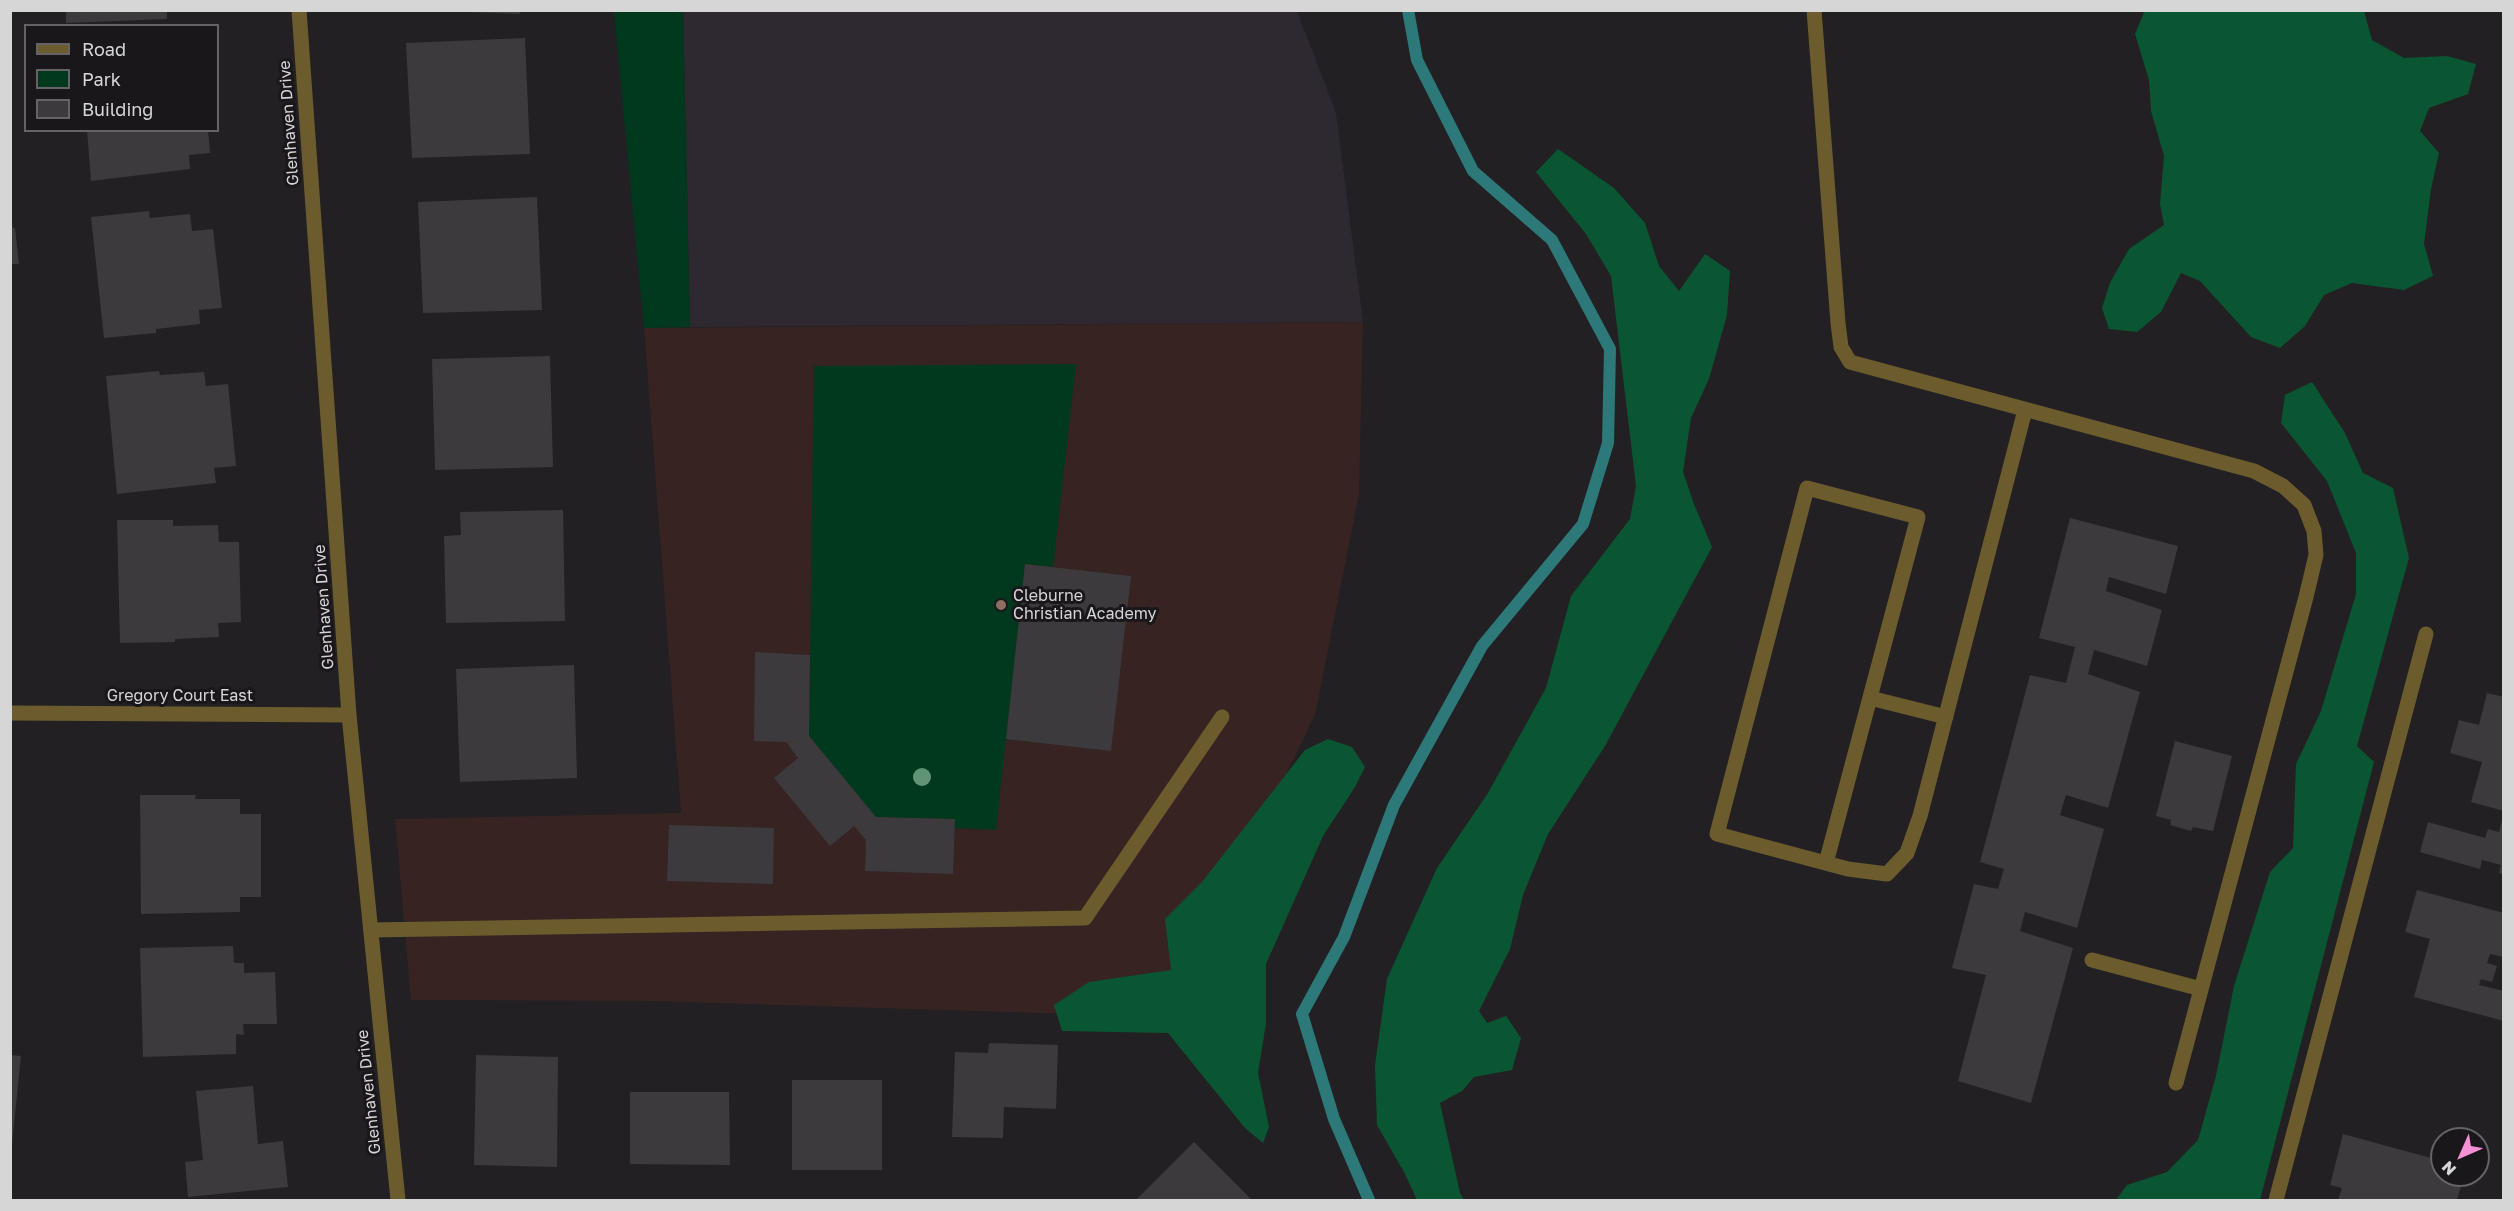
<!DOCTYPE html>
<html>
<head>
<meta charset="utf-8">
<style>
	body { margin:0 }
	#map { position:relative; width:2514px; height:1211px; overflow:hidden; background:#222023; font-family:"Golos Text",sans-serif }
	canvas { display:block }
	.frame { position:absolute; inset:0; border:12px solid #d7d6d7; pointer-events:none }
	.legend { position:absolute; left:24px; top:24px; width:195px; height:108px; box-sizing:border-box; background:#19171a; border:2px solid #656366; margin:0; padding:8px 10px; list-style:none; font-size:18px; color:#d7d6d7 }
	.legend li { display:flex; align-items:center; gap:12px; height:30px }
	.legend b { width:30px; border:2px solid #656366 }
	.north { position:absolute; left:2430px; top:1127px; width:60px; height:60px; box-sizing:border-box; background:#19171a; border:2px solid #656366; border-radius:50%; rotate:225deg; font-size:16px; font-weight:700; line-height:24px; text-align:center; color:#d7d6d7 }
	.north::after { content:''; display:block; margin:auto; width:21px; height:27px; background:#f491d4; clip-path:polygon(50% 0,100% 100%,50% 72%,0 100%) }
</style>
</head>
<body>
<div id="map">
<canvas width="2514" height="1211"></canvas>
<div class="frame"></div>
<ul class="legend">
<li><b style="height:8px;background:#6c5c2d"></b>Road</li>
<li><b style="height:16px;background:#01391e"></b>Park</li>
<li><b style="height:16px;background:#3c3a3c"></b>Building</li>
</ul>
<div class="north">N</div>
</div>
<script>
const ctx = document.querySelector('canvas').getContext('2d');
ctx.lineJoin = 'round';
function fill(path, color) { ctx.fillStyle = color; ctx.fill(path, 'evenodd'); }
const shape = rows => new Path2D(rows.map(r => 'M' + r).join(''));
function trace(path, color, width, dash) { ctx.strokeStyle = color; ctx.lineWidth = width; ctx.lineCap = dash ? 'butt' : 'round'; ctx.setLineDash(dash || []); ctx.stroke(path); }
function drawText(font, color, halo, rows, align = 'center') {
  ctx.font = font + ' "Golos Text",sans-serif'; ctx.lineWidth = 6; ctx.setLineDash([]); ctx.textBaseline = 'middle'; ctx.strokeStyle = halo; ctx.fillStyle = color; for (const [text, x, y, turn = 0] of rows) {
    ctx.save(); ctx.translate(x, y); ctx.rotate((+turn || 0) * Math.PI / 180); ctx.textAlign = isNaN(turn) ? turn : align; if (halo) ctx.strokeText(text, 0, 0); ctx.fillText(text, 0, 0); ctx.restore();
  }
}
const built = shape([
	[683,11,1297,11,1336,113,1363,322,690,327]
]);
const education = shape([
	[1363,322,1359,494,1315,715,1168,1017,651,1001,411,1000,395,819,681,813,644,328]
]);
const green = shape([
	[614,11,683,11,690,327,644,328],
	[1076,364,1053,567,1025,564,996,830,954,828,954,819,876,817,809,736,814,366]
]);
const forest = shape([
	[2145,10,2364,11,2372,40,2404,58,2447,56,2476,64,2468,94,2429,108,2420,131,2439,153,2431,189,2424,244,2433,276,2404,290,2352,283,2324,295,2305,326,2280,348,2251,337,2200,281,2181,273,2161,312,2137,332,2109,329,2102,308,2110,283,2129,249,2164,225,2160,204,2164,156,2151,111,2149,80,2135,34],
	[1558,149,1614,188,1645,223,1659,266,1679,291,1705,254,1730,271,1727,315,1709,379,1691,418,1683,472,1694,504,1712,547,1605,746,1548,834,1523,895,1510,949,1479,1011,1487,1023,1506,1016,1521,1038,1512,1070,1474,1077,1462,1091,1440,1103,1460,1193,1464,1200,1417,1200,1405,1174,1377,1125,1375,1065,1387,979,1437,868,1488,793,1546,688,1571,596,1630,519,1636,486,1611,276,1586,234,1536,172],
	[2312,382,2345,433,2363,473,2393,488,2409,558,2357,746,2374,762,2260,1200,2116,1200,2127,1185,2167,1172,2198,1140,2216,1076,2234,986,2270,872,2293,848,2296,764,2321,711,2356,594,2356,553,2327,481,2281,423,2285,395],
	[1328,739,1352,747,1365,767,1355,787,1323,836,1266,964,1266,1023,1258,1073,1269,1127,1263,1143,1245,1128,1168,1033,1062,1031,1054,1005,1089,982,1171,970,1165,919,1202,882,1305,750]
]);
const stream = shape([
	[1369,1200,1334,1119,1302,1014,1344,937,1394,805,1482,646,1583,524,1608,443,1610,349,1552,240,1473,171,1417,60,1408,10]
]);
const building = shape([
	[66,10,167,10,167,19,66,23],
	[471,10,520,10,520,14,471,12],
	[525,38,530,154,412,158,406,43],
	[87,130,208,130,210,153,189,155,190,169,91,181],
	[537,197,542,310,423,313,418,202],
	[149,211,150,218,190,214,192,231,213,229,222,308,199,310,200,324,156,329,156,333,104,338,91,217],
	[10,222,13,228,15,228,19,264,10,264],
	[550,356,553,467,435,470,432,359],
	[159,371,160,375,204,372,206,386,228,384,236,466,214,468,216,483,117,494,106,376],
	[563,510,565,621,446,623,444,536,461,535,460,512],
	[2070,518,2178,546,2166,594,2109,577,2106,591,2162,610,2147,666,2094,650,2088,674,2140,692,2108,808,2066,795,2060,815,2104,829,2077,928,2025,912,2020,931,2073,948,2031,1103,1958,1081,1986,975,1952,968,1974,884,1998,889,2004,869,1980,862,2030,675,2066,683,2075,647,2039,638],
	[117,520,173,520,173,526,218,525,219,542,239,542,241,622,218,623,219,637,175,639,175,642,120,643],
	[1025,564,1131,576,1111,751,1006,739],
	[755,652,810,655,809,736,876,817,955,819,953,874,865,871,866,840,854,826,830,846,774,778,798,758,786,742,754,741],
	[574,665,577,778,460,782,456,669],
	[2487,693,2504,697,2504,811,2471,802,2482,762,2450,753,2459,720,2479,725],
	[2175,741,2232,756,2213,831,2193,827,2191,831,2170,825,2171,820,2156,816],
	[140,795,196,795,195,799,240,799,240,814,261,814,261,897,240,897,240,912,141,914],
	[2503,817,2504,874,2499,873,2501,865,2482,860,2480,869,2420,852,2428,822,2485,838,2488,829,2499,832],
	[669,825,774,828,773,884,667,881],
	[2417,890,2504,913,2504,957,2490,954,2487,963,2497,966,2492,982,2481,979,2479,985,2504,991,2504,1021,2414,997,2430,939,2405,932],
	[233,946,234,963,244,963,244,973,275,972,277,1024,243,1024,244,1035,236,1034,236,1054,143,1057,140,948],
	[989,1043,1058,1045,1056,1109,1004,1107,1003,1138,952,1137,955,1052,988,1053],
	[10,1055,21,1056,12,1144,10,1144],
	[476,1055,558,1057,557,1167,474,1165],
	[792,1080,882,1080,882,1170,792,1170],
	[253,1086,258,1144,283,1141,288,1187,188,1197,185,1162,203,1160,196,1091],
	[630,1092,729,1092,730,1165,630,1164],
	[2343,1134,2442,1161,2442,1175,2464,1175,2457,1200,2338,1200,2342,1188,2330,1185],
	[1194,1142,1252,1200,1136,1200]
]);
const lane = shape([
	[1814,10,1838,323,1841,347,1850,362,2254,471,2283,486,2304,505,2314,531,2316,555,2306,597,2176,1083],
	[1870,698,1946,717],
	[1826,863,1918,517,1807,488,1717,834,1848,869,1887,874,1907,853,1920,816,2025,410],
	[371,930,1085,918,1222,717],
	[2092,960,2201,989],
	[2276,1200,2426,634]
]);
const street = shape([
	[299,10,349,715,398,1200],
	[10,713,349,715]
]);
const trees = [
	[922,777]
];
const markers = [
	[1001,605,6,"#8d6e63"]
];
const streetNames = [
	["Glenhaven Drive",289,123,-94],
	["Glenhaven Drive",324,607,-94],
	["Gregory Court East",180,696],
	["Glenhaven Drive",369,1092,-96]
];
const poiNames = [
	["Cleburne",1013,596],
	["Christian Academy",1013,614]
];
fill(built, '#2e2830');
fill(education, '#362322');
fill(green, '#01391e');
fill(forest, '#0b5632');
trace(stream, '#2d797a', 12);
fill(building, '#3c3a3c');
trace(lane, '#6c5c2d', 15);
trace(street, '#6c5c2d', 15);
ctx.fillStyle = '#619476';
for (const [x, y] of trees) { ctx.beginPath(); ctx.arc(x, y, 9, 0, 2 * Math.PI); ctx.fill(); }
for (const [x, y, r, color] of markers) { const dot = new Path2D(); dot.arc(x, y, r, 0, 2 * Math.PI); ctx.fillStyle = color; ctx.fill(dot); trace(dot, '#19171a', 2); }
drawText('16px', '#d7d6d7', '#19171a', streetNames);
drawText('16px', '#d7d6d7', '#19171a', poiNames, 'left');
</script>
</body>
</html>
